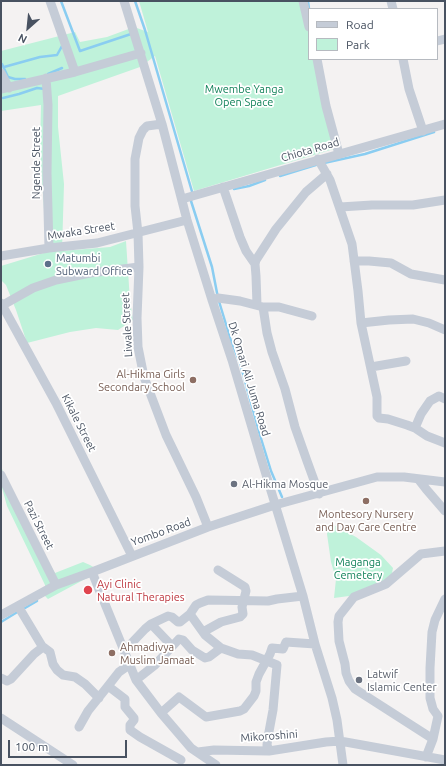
<!DOCTYPE html>
<html>
<head>
<meta charset="utf-8">
<style>
	body { margin:0 }
	#map { position:relative; width:446px; height:766px; overflow:hidden; background:#f4f2f2; font-family:Ubuntu,sans-serif }
	canvas { display:block }
	.frame { position:absolute; inset:0; border:2px solid #485261; pointer-events:none }
	.legend { position:absolute; left:308px; top:8px; width:130px; height:52px; box-sizing:border-box; background:#fff; border:1px solid #b6bac0; margin:0; padding:5px 7px; list-style:none; font-size:12px; color:#485261 }
	.legend li { display:flex; align-items:center; gap:8px; height:20px }
	.legend b { width:20px; border:1px solid #b6bac0 }
	.north { position:absolute; left:8px; top:8px; width:40px; height:40px; -webkit-text-stroke:3px #fff; paint-order:stroke; rotate:207deg; font-size:11px; font-weight:700; line-height:16px; text-align:center; color:#485261 }
	.north::after { content:''; display:block; margin:auto; width:14px; height:18px; background:#485261; clip-path:polygon(50% 0,100% 100%,50% 72%,0 100%) }
	.scale { position:absolute; left:8px; top:740px; width:119px; height:18px; box-sizing:border-box; border:2px solid #485261; border-top:0; padding-left:5px; font-size:12px; line-height:14px; white-space:nowrap; color:#485261; -webkit-text-stroke:3px #fff; paint-order:stroke }
</style>
</head>
<body>
<div id="map">
<canvas width="446" height="766"></canvas>
<div class="frame"></div>
<ul class="legend">
<li><b style="height:5px;background:#c5ccd7"></b>Road</li>
<li><b style="height:11px;background:#bff2da"></b>Park</li>
</ul>
<div class="north">N</div>
<div class="scale">100 m</div>
</div>
<script>
const ctx = document.querySelector('canvas').getContext('2d');
ctx.lineJoin = 'round';
function fill(path, color) { ctx.fillStyle = color; ctx.fill(path, 'evenodd'); }
const shape = rows => new Path2D(rows.map(r => 'M' + r).join(''));
function trace(path, color, width, dash) { ctx.strokeStyle = color; ctx.lineWidth = width; ctx.lineCap = dash ? 'butt' : 'round'; ctx.setLineDash(dash || []); ctx.stroke(path); }
function drawText(font, color, halo, rows, align = 'center') {
  ctx.font = font + ' Ubuntu,sans-serif'; ctx.lineWidth = 3.5; ctx.setLineDash([]); ctx.textBaseline = 'middle'; ctx.strokeStyle = halo; ctx.fillStyle = color; for (const [text, x, y, turn = 0] of rows) {
    ctx.save(); ctx.translate(x, y); ctx.rotate((+turn || 0) * Math.PI / 180); ctx.textAlign = isNaN(turn) ? turn : align; if (halo) ctx.strokeText(text, 0, 0); ctx.fillText(text, 0, 0); ctx.restore();
  }
}
const green = shape([
	[139,1,305,1,309,25,309,59,315,59,337,148,194,191,155,56,140,67,58,96,58,127,64,184,62,251,110,247,126,241,130,301,133,320,118,330,96,328,70,332,27,343,16,310,6,285,1,280,1,266,47,252,40,152,41,105,1,111,1,51,75,32,80,42,107,37,134,27,148,32],
	[1,466,6,480,39,546,55,573,83,562,90,565,100,571,48,599,45,596,45,585,7,506,1,484],
	[328,524,332,524,356,537,381,555,393,568,392,573,389,579,365,591,349,596,334,598,336,579,331,562,327,534]
]);
const stream = shape([
	[61,1,80,51,131,34],
	[135,1,145,30,193,195,191,201,212,267,218,298,231,341,240,363,259,432,271,471,282,497],
	[308,1,309,9],
	[2,64,8,77,15,79,25,79],
	[4,67,40,57,57,55,62,46],
	[48,74,62,68],
	[3,98,19,94,37,88,45,89],
	[324,163,365,154,434,132],
	[280,176,319,164],
	[234,189,249,186,265,180],
	[25,608,37,601],
	[1,622,19,611]
]);
const minor = shape([
	[50,1,75,72],
	[124,1,162,124,187,220,212,300,232,360,261,458,303,596,315,644,332,698,337,720,343,765],
	[303,1,309,27],
	[391,1,393,9],
	[437,41,445,39],
	[317,59,326,106,339,154],
	[403,59,409,89,423,131],
	[1,73,9,88],
	[46,78,48,105,47,173,49,248],
	[1,89,75,72,141,53],
	[162,124,147,126,143,130,139,138,135,159,135,206,138,233,139,267,137,318,138,347,144,377,166,435,196,497,208,527],
	[318,159,330,180,352,244,358,291,361,323,377,397,377,416,379,418,388,419,407,425,415,428,427,436,445,443],
	[223,187,240,237,246,251,255,264],
	[182,199,445,124],
	[340,207,372,205,413,205,445,200],
	[1,256,49,248,97,243,187,220],
	[354,261,369,261,391,263,411,274,445,280],
	[212,300,218,298,240,301,263,307,279,307,312,316],
	[1,303,56,403,132,556],
	[257,305,256,276,255,264,256,260,276,229,306,192,327,174],
	[1,306,33,288,56,280,90,273,139,267],
	[263,307,267,333,272,352,285,389,295,427,307,461,319,494],
	[361,323,389,320,413,319,429,323,445,330],
	[371,367,406,361],
	[415,428,421,414,430,401,439,396,445,399],
	[1,475,56,585],
	[419,480,426,489,445,511],
	[92,572,136,680,161,713,191,748,216,765],
	[18,606,42,646,50,652,53,664,57,670,63,675,75,677,85,684,99,698],
	[190,614,205,635,221,648,238,654,252,655,277,665,273,710,268,737,267,745,269,751],
	[1,615,56,585,92,572,208,527,275,505,377,477,404,477,445,482],
	[151,624,172,646],
	[203,632,221,622,240,617,243,614,242,607,246,591,245,587,218,570],
	[125,650,145,629,151,624,168,616,172,617,178,622,180,622,190,614,196,605,200,603,208,600,268,601,277,599,303,596],
	[1,678,7,681,11,679,34,654,43,647],
	[136,680,155,665,179,639,183,640,192,650,205,658,209,657,221,648],
	[108,686,125,699,125,707,134,718,134,720,130,725,130,730,140,737,181,760],
	[161,713,179,697,206,717,240,711,244,709,254,696,256,691,256,682,259,674,270,654,272,648,283,649,286,642,315,644],
	[1,718,73,765],
	[79,727,88,711,108,686,119,672,129,665],
	[433,739,355,689,349,681,346,673,345,664,339,641,338,622,339,616,354,597,386,584,421,554,445,551],
	[340,741,445,760],
	[198,752,214,750,269,751,326,742,340,741],
	[426,757,433,739,438,716,433,709,430,698,430,668,432,632,435,620,445,599]
]);
const markers = [
	[48,264,4,"#5c6f8a"],
	[193,380,4,"#8d6e63"],
	[234,484,4,"#6b7280"],
	[366,501,4,"#8d6e63"],
	[88,590,5,"#e0444e"],
	[112,653,4,"#8d6e63"],
	[359,680,4,"#6b7280"]
];
const parkNames = [
	["Mwembe Yanga",244,89],
	["Open Space",244,102],
	["Maganga",358,562],
	["Cemetery",358,575]
];
const streetNames = [
	["Chiota Road",310,150,-16],
	["Ngende Street",36,163,-90],
	["Mwaka Street",81,231,-9],
	["Liwale Street",127,325,-93],
	["Dk Omari Ali Juma Road",249,379,73],
	["Kikale Street",79,423,63],
	["Pazi Street",39,525,63],
	["Yombo Road",161,532,-20],
	["Mikoroshini",269,736,-4]
];
const serviceNames = [
	["Matumbi",56,258],
	["Subward Office",56,271]
];
const educationNames = [
	["Al-Hikma Girls",185,374],
	["Secondary School",185,387],
	["Montesory Nursery",366,514,"center"],
	["and Day Care Centre",366,527,"center"],
	["Ahmadivya",120,647,"left"],
	["Muslim Jamaat",120,660,"left"]
];
const worshipNames = [
	["Al-Hikma Mosque",242,484],
	["Latwif",367,674],
	["Islamic Center",367,687]
];
const healthNames = [
	["Ayi Clinic",97,584],
	["Natural Therapies",97,597]
];
fill(green, '#bff2da');
trace(stream, '#8acdf1', 2.5);
trace(minor, '#c5ccd7', 9);
for (const [x, y, r, color] of markers) { const dot = new Path2D(); dot.arc(x, y, r, 0, 2 * Math.PI); ctx.fillStyle = color; ctx.fill(dot); trace(dot, '#fff', 1.5); }
drawText('11px', '#12825a', '#fff', parkNames);
drawText('11px', '#485261', '#fff', streetNames);
drawText('11px', '#4e5e75', '#fff', serviceNames, 'left');
drawText('11px', '#785e54', '#fff', educationNames, 'right');
drawText('11px', '#5b616d', '#fff', worshipNames, 'left');
drawText('11px', '#be3a42', '#fff', healthNames, 'left');
</script>
</body>
</html>
